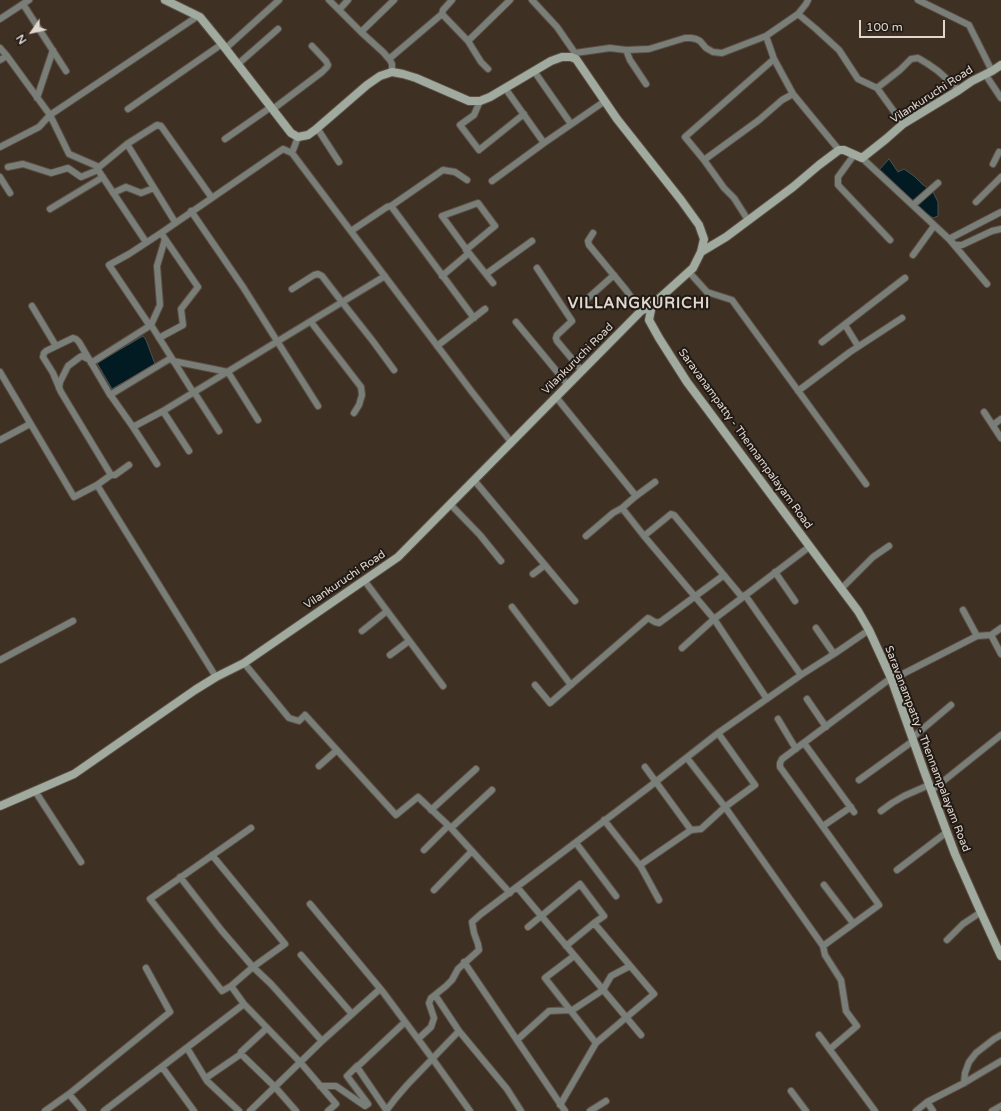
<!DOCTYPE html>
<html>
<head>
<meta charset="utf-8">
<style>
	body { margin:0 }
	#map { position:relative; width:1001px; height:1111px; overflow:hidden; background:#3f3024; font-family:"Varela Round",sans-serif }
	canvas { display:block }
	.north { position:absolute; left:12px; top:12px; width:40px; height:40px; -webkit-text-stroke:3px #201914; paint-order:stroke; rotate:236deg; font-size:11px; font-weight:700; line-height:16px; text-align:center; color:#e0d7cf }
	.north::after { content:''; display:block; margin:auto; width:14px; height:18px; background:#e0d7cf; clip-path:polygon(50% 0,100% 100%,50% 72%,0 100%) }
	.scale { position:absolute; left:859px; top:20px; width:86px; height:18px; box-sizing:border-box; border:2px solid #e0d7cf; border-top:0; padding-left:5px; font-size:12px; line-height:14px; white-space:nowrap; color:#e0d7cf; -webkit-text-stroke:3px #201914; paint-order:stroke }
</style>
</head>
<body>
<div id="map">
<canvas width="1001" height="1111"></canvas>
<div class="north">N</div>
<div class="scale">100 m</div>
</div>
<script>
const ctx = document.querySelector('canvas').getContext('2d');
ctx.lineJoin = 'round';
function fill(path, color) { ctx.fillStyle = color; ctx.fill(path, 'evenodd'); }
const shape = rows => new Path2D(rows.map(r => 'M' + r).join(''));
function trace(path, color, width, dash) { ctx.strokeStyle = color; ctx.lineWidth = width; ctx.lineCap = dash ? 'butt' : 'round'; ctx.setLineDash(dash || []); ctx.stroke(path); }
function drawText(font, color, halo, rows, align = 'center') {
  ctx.font = font + ' "Varela Round",sans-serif'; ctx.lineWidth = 4; ctx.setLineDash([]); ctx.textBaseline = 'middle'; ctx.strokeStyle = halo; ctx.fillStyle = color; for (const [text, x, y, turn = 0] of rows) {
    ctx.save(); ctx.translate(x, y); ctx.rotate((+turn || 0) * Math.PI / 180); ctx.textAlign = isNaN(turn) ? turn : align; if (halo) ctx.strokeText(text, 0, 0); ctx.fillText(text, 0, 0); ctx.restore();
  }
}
const water = shape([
	[889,159,898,172,904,169,914,176,922,184,933,192,938,202,938,216,933,218,920,209,879,170,889,159],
	[143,336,146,340,155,364,112,389,97,363,143,336]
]);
const street = shape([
	[329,0,361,32,383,52,390,60,392,64,392,72],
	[452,0,443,10,442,14,468,41,481,62,488,69],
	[532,0,557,27,575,53],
	[808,0,806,4,798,14,766,36,774,59,793,94,839,150],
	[918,0,969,25,992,71],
	[23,4,66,71],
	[339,10,348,0],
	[798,14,816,29,839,50,858,79,877,88,903,124],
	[0,19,29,0],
	[361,32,394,0],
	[468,41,510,0],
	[0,48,7,56,50,115,69,154,99,167],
	[226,48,279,0],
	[626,50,630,60,646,84],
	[571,57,575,53,610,48,626,50,649,49,685,38,691,38,696,39,700,41,706,48,713,52,722,53,766,36],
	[389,59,442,14],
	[0,60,7,56],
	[238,64,278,29],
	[534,71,571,124],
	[985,74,1001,98],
	[505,88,544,143],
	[877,88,900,70,911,59,918,58,928,64,938,71,959,90],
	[37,98,53,50],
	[480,101,474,115,460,125,479,150,524,114],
	[128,109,222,44],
	[273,109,322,72,327,67,328,65,326,61,312,46],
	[317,128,339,162],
	[298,137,292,153,472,392,511,442],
	[225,139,271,107],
	[127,144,175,222],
	[0,147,39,127,50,115,198,16],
	[854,155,838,177,838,185,890,240],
	[862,158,949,239,1001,212],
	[704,160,759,120,782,100,793,94],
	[993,164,999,152],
	[8,167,23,164,51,173,68,168,81,177,98,170],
	[0,177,10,193],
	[492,181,544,143,605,101],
	[113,193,126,187,141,193,154,188],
	[976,202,1001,177],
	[913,205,938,183],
	[391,206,443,170,455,172,467,180],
	[50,209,103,177],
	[191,211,243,287,318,406],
	[748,220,734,198,724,188,704,160,685,137,774,59],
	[351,231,387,207,391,206,474,318],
	[593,233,588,241,589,245,626,290,641,311],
	[949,239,987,284],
	[146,242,98,170,98,168,127,144,157,125,161,126,212,198],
	[953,243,955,245,962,245,992,231,1001,229],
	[469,253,493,283],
	[913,255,934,226],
	[537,268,572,321,557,335,556,338,557,341,582,371],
	[689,272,707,292,732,300,866,484],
	[486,274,532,241],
	[442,276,469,253,442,216,478,203,495,226,466,250],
	[292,289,314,275,318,274,322,276,342,302,372,340,394,370],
	[587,299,614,275],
	[32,306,56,346],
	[311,322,361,387,362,395,359,405,354,413],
	[516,322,568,385],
	[151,325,160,305,157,266,165,239],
	[845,325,858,346],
	[150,326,109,265,129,254,161,233,283,149,292,153],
	[159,338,183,325,181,309,198,287,161,233],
	[822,342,905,278],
	[437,346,485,309],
	[173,361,228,372,258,420],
	[91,363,151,325,193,392],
	[0,372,74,497,97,485,111,475,115,475,129,465],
	[59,388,60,382,68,366,80,357,82,356,88,359],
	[798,391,850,352,902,318],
	[194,392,219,431],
	[110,395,171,358],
	[556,397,636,496,622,508,644,536],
	[163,411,189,451],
	[984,412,1001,438],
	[993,425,1001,419],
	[133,427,163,411,385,276],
	[0,440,30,424],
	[111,475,61,392,53,373,43,357,44,353,46,351,73,338,76,339,79,342,109,393,133,427,157,464],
	[474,480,575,601],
	[97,485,216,677],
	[636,496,655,482],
	[450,504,480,535,501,561],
	[586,536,613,513,622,508],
	[775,572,795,601],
	[533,574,545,565],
	[364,580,443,686],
	[841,589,873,557,889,546],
	[745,595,801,675],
	[742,597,674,515,671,514,644,536,714,619,809,547],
	[512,607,571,685],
	[963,610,977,636],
	[816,628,834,654],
	[362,631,387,611],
	[991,635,1001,654],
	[682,648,714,619,767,699],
	[390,655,409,641],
	[0,660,73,621],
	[244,663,289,718,299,721,305,715,396,815,418,797,451,828,510,893],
	[891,680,977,636,991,635,1001,628],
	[535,685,550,703,648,618,655,622,659,623,724,575],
	[807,699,826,727],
	[778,719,796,749],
	[912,738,951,705],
	[804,743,854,812],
	[687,758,725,807,823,946,879,905,780,767,780,763,782,759,891,678],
	[319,766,337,750],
	[645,767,691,830],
	[859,780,913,741],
	[35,791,81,862],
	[931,791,1001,735],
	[431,810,476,769],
	[881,811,892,803,904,796,929,785],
	[604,820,641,867,659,900],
	[823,826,851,807],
	[251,828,150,899,222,991,231,986,244,1004,300,1062,336,1104,328,1111],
	[451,828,492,790],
	[576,843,616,896],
	[424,850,448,826],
	[212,855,285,944,253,967,271,984,322,1041],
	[640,865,691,830,701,829,725,807,755,785,718,733],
	[897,870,947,832],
	[180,877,222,931,253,967,231,986],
	[824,885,853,923],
	[517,887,641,1035],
	[434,890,472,851],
	[310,904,383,992,432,1058,470,1111],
	[528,927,580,884,604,916,594,923,654,994,596,1043,545,978,574,956],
	[947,940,963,924,981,912],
	[566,946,594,923],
	[823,946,825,955,841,980,846,1011,857,1026,830,1049],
	[301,955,352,1014],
	[464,962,565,1111],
	[435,995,459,1031,507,1089,521,1111],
	[571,1011,603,990,611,976,630,966],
	[819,1035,875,1111],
	[418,1039,431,1027,434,1018,429,1003,431,998,446,986,452,980,458,969,479,950,478,944,474,933,472,922,481,914,649,787,718,733,801,675,834,654,869,630],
	[517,1040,549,1011,570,1010],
	[187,1048,207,1081,239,1111],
	[241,1054,275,1087,296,1111],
	[162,1067,194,1111],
	[206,1078,241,1054,241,1052,267,1028],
	[964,1083,965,1073,969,1062,976,1053,994,1039,1001,1035],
	[320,1086,336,1086,365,1106,368,1104,347,1076,357,1066],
	[791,1091,806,1111],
	[69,1094,170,1012,146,968],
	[560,1105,596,1043],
	[45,1111,69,1094,83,1111],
	[104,1111,244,1004],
	[250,1111,322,1041,380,989],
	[386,1111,395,1099,408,1084,459,1031],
	[387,1111,357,1067,405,1022],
	[590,1111,606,1101],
	[916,1111,927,1102],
	[933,1111,927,1102,964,1083,1001,1061],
	[992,1111,1001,1106]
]);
const secondary = shape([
	[165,0,200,17,222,44,291,133,298,137,308,135,315,130,367,85,380,76,392,72,403,74,416,78,469,101,480,101,490,97,551,61,562,57,571,57,576,59,617,119,681,200,699,225,704,239,701,252,693,268,652,305,649,320,659,338,687,382,834,579,858,611,869,630,891,678,924,771,955,854,978,906,1001,956],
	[701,252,726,237,793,187,819,165,839,150,844,150,862,158,886,139,903,124,959,90,972,81,992,71,1001,65],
	[0,806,74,774,195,690,216,677,244,663,398,557,641,311,652,305]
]);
const streetNames = [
	["Vilankuruchi Road",932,95,-33],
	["Vilankuruchi Road",578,359,-45],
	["Saravanampatty - Thennampalayam Road",745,439,54],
	["Vilankuruchi Road",345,580,-34],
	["Saravanampatty - Thennampalayam Road",927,749,69]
];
const districtNames = [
	["VILLANGKURICHI",639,304]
];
fill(water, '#021b22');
trace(water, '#455356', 1);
trace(street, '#5c4e43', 8);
trace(secondary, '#5c4e43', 10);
trace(street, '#797f78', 6);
trace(secondary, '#a0aa9f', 8);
drawText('11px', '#e0d7cf', '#201914', streetNames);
ctx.letterSpacing = '1px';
drawText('bold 15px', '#e0d7cf', '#201914', districtNames);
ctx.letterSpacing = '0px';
</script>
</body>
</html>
